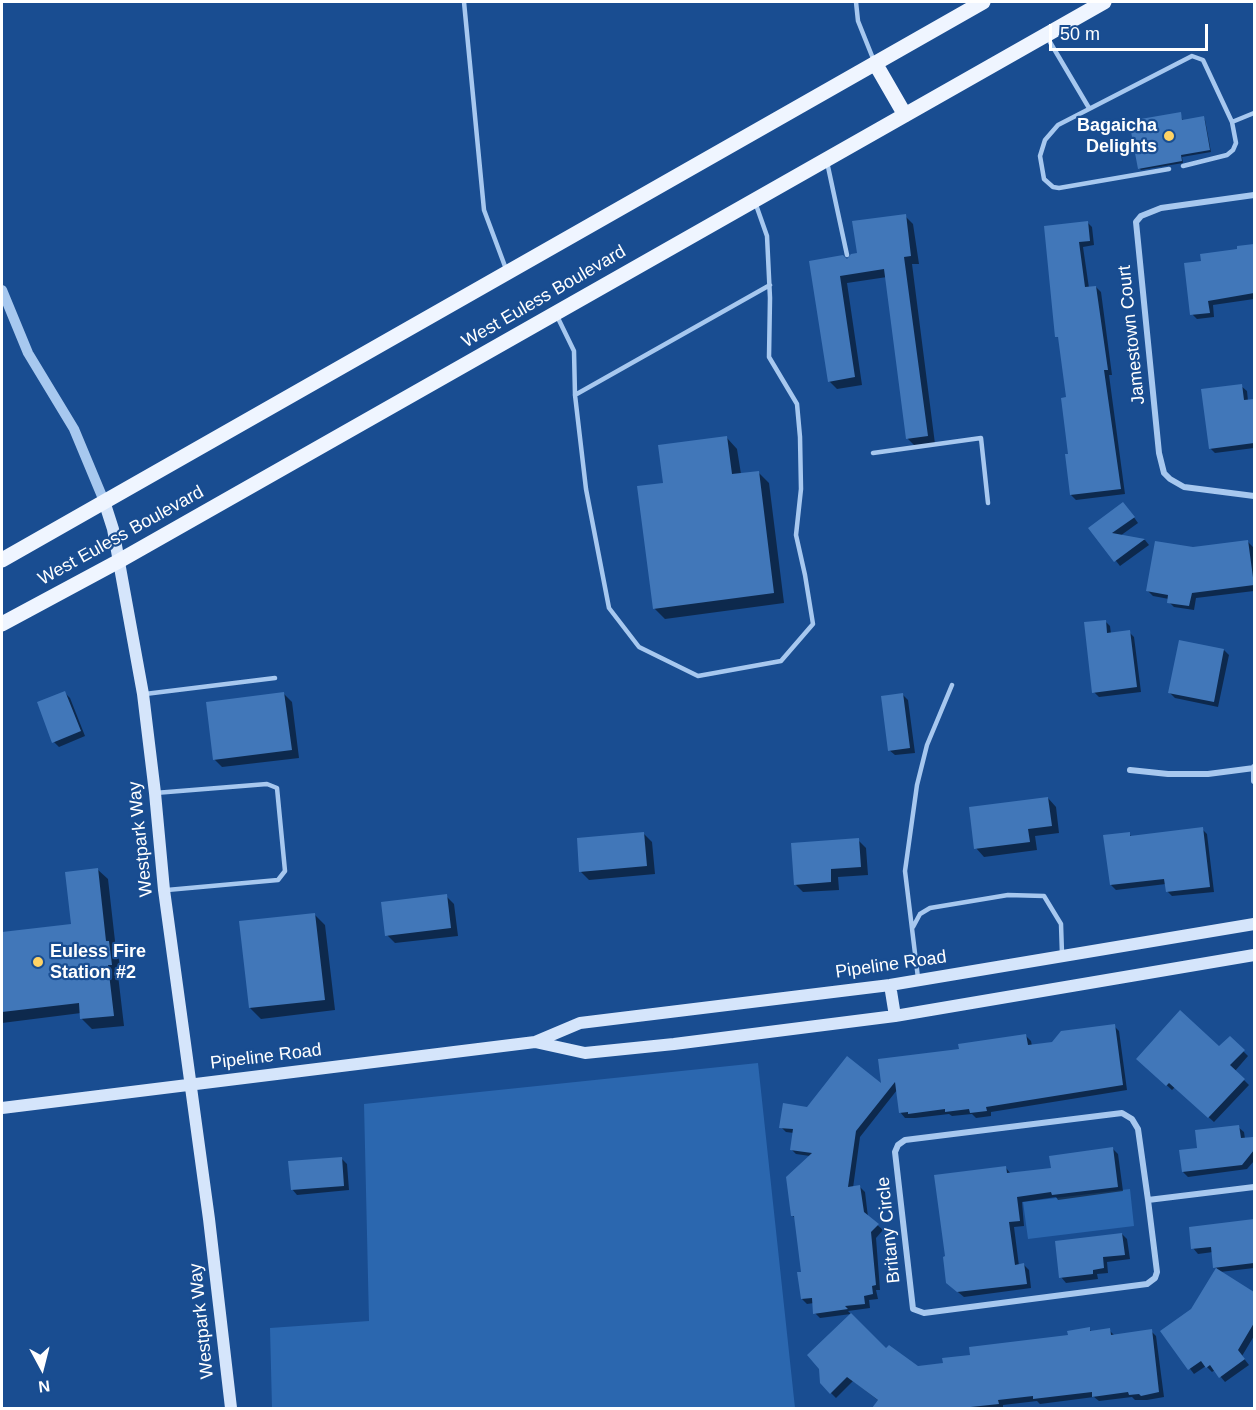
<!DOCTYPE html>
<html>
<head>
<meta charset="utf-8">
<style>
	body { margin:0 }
	#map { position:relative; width:1256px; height:1410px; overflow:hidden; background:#194d91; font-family:Helvetica,sans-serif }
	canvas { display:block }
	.frame { position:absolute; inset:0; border:3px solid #fff; pointer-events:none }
	.north { position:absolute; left:12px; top:1338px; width:60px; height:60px; -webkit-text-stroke:4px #194d91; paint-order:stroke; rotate:173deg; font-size:16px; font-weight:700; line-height:24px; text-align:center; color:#fff }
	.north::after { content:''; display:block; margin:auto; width:21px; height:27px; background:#fff; clip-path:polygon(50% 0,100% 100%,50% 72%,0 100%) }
	.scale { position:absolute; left:1049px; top:24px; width:159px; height:27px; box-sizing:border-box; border:3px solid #fff; border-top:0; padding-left:8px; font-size:18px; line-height:21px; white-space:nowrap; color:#fff; -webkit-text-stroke:4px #194d91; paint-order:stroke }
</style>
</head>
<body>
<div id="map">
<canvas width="1256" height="1410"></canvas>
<div class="frame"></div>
<div class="north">N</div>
<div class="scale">50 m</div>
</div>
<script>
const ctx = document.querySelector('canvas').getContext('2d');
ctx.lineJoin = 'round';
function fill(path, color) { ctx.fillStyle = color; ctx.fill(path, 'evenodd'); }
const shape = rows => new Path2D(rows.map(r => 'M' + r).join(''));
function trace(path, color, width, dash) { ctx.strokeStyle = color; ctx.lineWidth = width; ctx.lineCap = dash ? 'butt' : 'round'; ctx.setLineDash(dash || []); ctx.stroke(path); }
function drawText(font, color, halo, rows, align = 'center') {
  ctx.font = font + ' Helvetica,sans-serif'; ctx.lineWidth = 4.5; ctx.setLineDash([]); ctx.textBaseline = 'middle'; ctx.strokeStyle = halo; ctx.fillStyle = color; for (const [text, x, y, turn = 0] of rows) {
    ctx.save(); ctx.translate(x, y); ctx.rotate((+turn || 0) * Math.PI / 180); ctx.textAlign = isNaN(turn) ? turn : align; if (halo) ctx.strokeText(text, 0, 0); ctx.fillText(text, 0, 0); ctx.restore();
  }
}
const green = shape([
	[758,1063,795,1408,272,1408,270,1328,369,1321,364,1104],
	[1130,1189,1134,1226,1028,1239,1023,1202]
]);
const shadow = shape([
	[1180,114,1183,121,1203,117,1205,120,1211,152,1182,157,1183,163,1141,170,1139,168],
	[905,216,913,224,919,264,912,264,935,444,916,447,908,439,887,277,847,283,862,385,837,389,829,381,811,262,848,262],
	[1087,222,1092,227,1094,245,1083,247,1089,288,1096,287,1101,292,1112,375,1109,375,1125,494,1076,500,1071,495,1067,398,1060,340,1057,336,1046,227],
	[1254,246,1254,299,1213,305,1214,317,1197,319,1192,314,1203,263,1239,250,1239,248],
	[1241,386,1247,391,1248,401,1254,400,1254,448,1215,453,1210,448],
	[727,438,737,449,741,474,758,472,769,483,784,603,665,619,654,608,665,485],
	[1128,509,1138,523,1120,536,1145,540,1149,545,1120,566,1090,528],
	[1248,542,1253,547,1254,591,1196,598,1194,610,1174,607,1169,602,1169,599,1153,596,1148,591,1193,548],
	[1105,621,1110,626,1111,634,1129,632,1134,637,1141,692,1099,697,1094,692],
	[1224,650,1229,655,1218,707,1175,698,1170,693],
	[65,693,70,698,85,736,59,747,54,742],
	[284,694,292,702,299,758,222,767,214,759],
	[903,695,908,700,915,753,895,755,889,750],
	[1048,798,1056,807,1059,833,1035,836,1037,850,984,857,976,848],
	[1202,829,1207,834,1214,892,1172,896,1167,891,1166,884,1116,890,1111,885,1129,834,1132,837],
	[644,834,652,842,655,874,589,880,581,872],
	[858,840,866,848,868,875,838,877,839,890,803,892,795,884],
	[97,869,108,879,116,950,118,953,121,975,118,975,124,1026,92,1029,82,1019,81,1013,2,1023,2,934,72,926],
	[446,896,454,904,458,936,395,943,387,935],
	[314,914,325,925,335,1010,261,1019,250,1008],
	[1114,1026,1119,1031,1127,1090,991,1112,991,1116,976,1118,972,1114,952,1116,949,1114,915,1118,905,1118,900,1112,897,1090,860,1137,853,1188,860,1187,865,1192,868,1217,883,1230,876,1238,880,1290,876,1290,878,1299,869,1300,870,1308,848,1311,851,1314,820,1318,815,1313,814,1303,807,1304,802,1299,803,1273,796,1219,792,1215,810,1156,796,1154,791,1149,794,1133,786,1132,781,1127,807,1108,883,1086,961,1050,1026,1036,1031,1041,1032,1046,1053,1044],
	[1230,1038,1248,1056,1235,1071,1249,1085,1214,1122,1175,1087,1172,1090,1138,1059,1219,1049],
	[1238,1127,1244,1132,1245,1139,1252,1139,1254,1141,1254,1161,1247,1169,1188,1177,1183,1172,1199,1149],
	[1113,1149,1118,1154,1123,1191,1058,1200,1056,1197,1022,1202,1024,1226,1014,1227,1019,1266,1024,1265,1029,1270,1031,1288,964,1297,953,1288,1006,1168,1011,1174,1052,1169],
	[342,1159,347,1164,349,1190,297,1195,292,1189],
	[1250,1221,1254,1225,1254,1268,1220,1272,1254,1294,1254,1336,1242,1356,1249,1365,1225,1382,1215,1370,1212,1372,1206,1366,1194,1374,1162,1332,1192,1310,1217,1269,1215,1267,1213,1252,1198,1254,1193,1248],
	[1122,1234,1127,1239,1130,1259,1107,1262,1108,1273,1097,1274,1098,1279,1066,1283,1061,1277],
	[1089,1329,1092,1332,1109,1330,1115,1336,1151,1331,1156,1336,1164,1397,1147,1400,1135,1400,1132,1397,1099,1401,1094,1397,1040,1404,1037,1401,1003,1405,1003,1408,929,1408,927,1394,917,1408,874,1408,879,1401,853,1381,836,1398,821,1383,886,1350,917,1367,945,1364,1070,1336]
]);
const building = shape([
	[1181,112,1182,120,1204,116,1210,150,1181,155,1182,161,1138,169,1129,121],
	[906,214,911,256,904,257,928,436,906,439,884,269,840,276,855,377,828,382,809,261,843,255,847,259,851,254,857,253,852,221],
	[1088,221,1090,241,1079,242,1085,287,1096,286,1108,370,1104,370,1121,489,1070,495,1065,454,1068,454,1061,398,1066,397,1058,337,1055,337,1044,226],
	[1254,244,1254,293,1208,301,1210,313,1190,315,1184,263,1201,261,1200,254,1237,249,1237,246],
	[1242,384,1244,400,1254,399,1254,443,1209,449,1201,389],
	[727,436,732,474,759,471,774,593,653,609,637,486,663,483,658,445],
	[1123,502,1135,517,1112,533,1145,539,1114,562,1088,528],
	[1248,540,1254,585,1192,593,1189,606,1167,603,1168,595,1146,591,1155,541,1193,547],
	[1106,620,1107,633,1130,630,1137,687,1092,693,1084,622],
	[1179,640,1224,649,1214,702,1168,693],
	[65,691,81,731,52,743,37,702],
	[284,692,292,750,213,760,206,702],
	[903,693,910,748,888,751,881,696],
	[1048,797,1052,826,1028,829,1030,842,974,849,969,807],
	[1203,827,1210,887,1166,892,1164,879,1110,885,1103,835,1130,832,1130,836],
	[644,832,647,866,579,872,577,838],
	[859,838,861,867,831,869,831,882,794,885,791,843],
	[98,868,106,941,109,941,112,965,108,965,114,1016,80,1019,79,1003,2,1012,2,932,71,924,65,872],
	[447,894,451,928,385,936,381,902],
	[315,913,325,1000,249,1008,239,921],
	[1180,1010,1219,1046,1230,1036,1245,1050,1230,1065,1245,1079,1208,1118,1169,1083,1166,1086,1136,1059],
	[1115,1024,1123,1085,986,1107,987,1111,970,1113,969,1109,945,1112,945,1109,908,1114,908,1112,899,1113,895,1082,856,1131,848,1187,860,1185,864,1212,879,1224,871,1232,876,1285,872,1286,873,1294,864,1296,865,1304,845,1306,848,1309,813,1314,812,1298,801,1299,797,1272,801,1272,794,1216,791,1216,786,1177,812,1153,790,1150,793,1129,779,1128,783,1103,807,1107,847,1056,881,1083,878,1059,959,1049,958,1044,1026,1034,1028,1045,1052,1042,1061,1031],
	[1239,1125,1241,1138,1253,1137,1254,1150,1242,1165,1182,1172,1179,1150,1197,1148,1195,1130],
	[1113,1147,1118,1187,1052,1195,1051,1192,1017,1197,1020,1221,1009,1222,1015,1265,1024,1263,1027,1284,957,1292,946,1283,943,1257,945,1256,934,1175,1006,1166,1007,1173,1051,1168,1049,1156],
	[342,1157,344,1186,291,1190,288,1161],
	[1254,1219,1254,1263,1213,1268,1211,1247,1191,1249,1189,1227],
	[1122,1233,1125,1255,1103,1257,1104,1268,1093,1270,1093,1274,1059,1278,1055,1241],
	[1216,1268,1254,1292,1254,1323,1238,1350,1245,1359,1219,1378,1210,1365,1206,1368,1201,1361,1188,1370,1160,1331,1191,1309],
	[851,1313,886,1348,889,1345,918,1366,943,1363,942,1358,970,1355,969,1347,1068,1335,1067,1331,1090,1327,1090,1331,1110,1328,1111,1335,1152,1329,1159,1392,1141,1396,1139,1394,1129,1395,1128,1392,1092,1397,1092,1392,1033,1399,1033,1396,998,1400,999,1404,961,1408,872,1408,878,1400,847,1377,830,1394,820,1383,819,1369,807,1355]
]);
const service = shape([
	[464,2,484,210,506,269],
	[856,2,858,21,874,61],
	[1047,37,1089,108],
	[827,162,847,255],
	[1183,166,1227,155,1233,150,1236,143,1232,122,1254,113],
	[1169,169,1059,188,1053,187,1044,179,1040,156,1045,140,1058,125,1192,56,1203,60,1232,122],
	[557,316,574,351,575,395,586,489,609,608,639,647,698,676,781,661,813,624,805,575,796,535,801,489,800,437,797,404,769,357,770,298,767,236,755,202],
	[575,395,770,285],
	[873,453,981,438,988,503],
	[145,694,275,678],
	[155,793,267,784,277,788,285,871,278,880,167,890],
	[913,927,920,914,930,908,1008,895,1044,896,1061,924,1062,954],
	[918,978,905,871,917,785,927,745,952,685]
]);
const minor = shape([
	[1254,195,1161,208,1141,216,1136,222,1159,453,1164,473,1170,479,1184,487,1254,496],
	[1254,767,1254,781],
	[1130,770,1168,774,1208,774,1254,768],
	[1148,1200,1138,1129,1132,1119,1122,1113,905,1140,898,1145,895,1152,913,1309,924,1313,1147,1284,1155,1278,1157,1272,1148,1200,1254,1187]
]);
const tertiary = shape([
	[2,290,28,353,74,429,104,501]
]);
const secondary = shape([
	[104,501,113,529,143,694,155,793,164,890,209,1219,231,1408],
	[890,985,895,1016],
	[535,1042,585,1053,674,1044,895,1016,1254,955],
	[2,1108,535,1042,580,1023,890,985,1254,924]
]);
const primary = shape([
	[875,63,905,115],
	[2,560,983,2],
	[2,624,119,561,1104,2]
]);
const markers = [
	[1169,136,6,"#ffd365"],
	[38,962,6,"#ffd365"]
];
const poiNames = [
	["Bagaicha",1157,126],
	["Delights",1157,147],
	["Euless Fire",50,952,"left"],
	["Station #2",50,973,"left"]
];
const streetNames = [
	["West Euless Boulevard",544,297,-30],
	["Jamestown Court",1132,335,-96],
	["West Euless Boulevard",121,536,-29],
	["Westpark Way",141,839,-96],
	["Pipeline Road",891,965,-8],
	["Pipeline Road",266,1057,-7],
	["Britany Circle",889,1230,-96],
	["Westpark Way",202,1321,-96]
];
fill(green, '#2b67af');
fill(shadow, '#0007');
fill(building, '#4177b9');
trace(service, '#a7c8ef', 4.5);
trace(minor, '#a7c8ef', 6);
trace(tertiary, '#a7c8ef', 10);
trace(secondary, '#d5e5fb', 12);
trace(primary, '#eff5ff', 15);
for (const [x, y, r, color] of markers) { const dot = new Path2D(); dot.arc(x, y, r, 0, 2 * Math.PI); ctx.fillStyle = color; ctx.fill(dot); trace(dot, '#194d91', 2); }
drawText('bold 18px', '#fff', '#194d91', poiNames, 'right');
drawText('18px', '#fff', '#194d91', streetNames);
</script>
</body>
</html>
